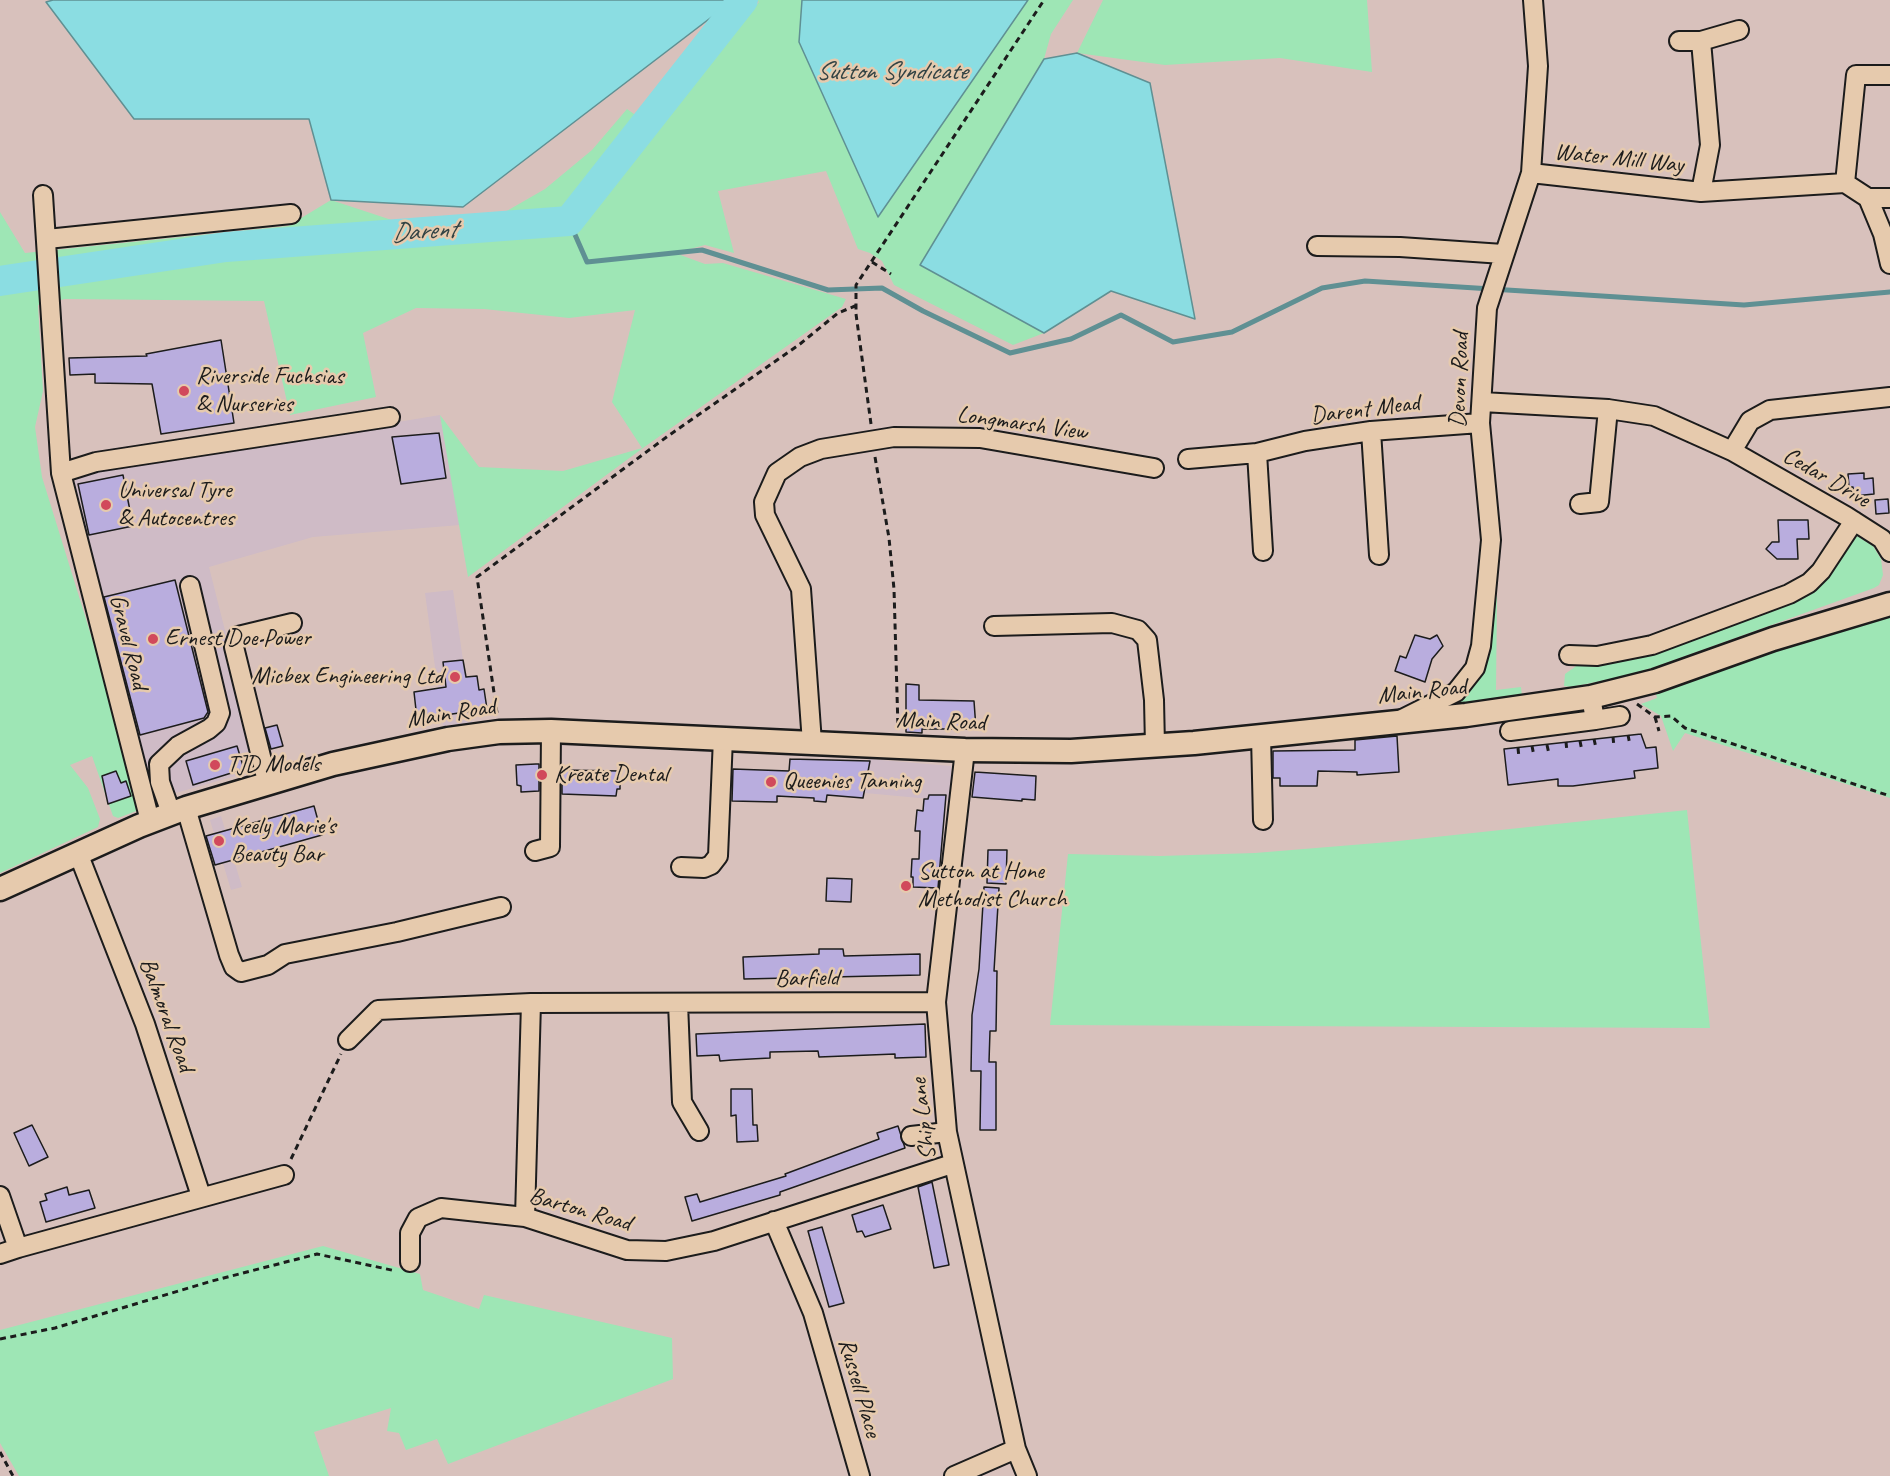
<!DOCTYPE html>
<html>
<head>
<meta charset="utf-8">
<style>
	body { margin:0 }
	canvas { display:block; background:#d8c1bc }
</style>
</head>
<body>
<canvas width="1890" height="1476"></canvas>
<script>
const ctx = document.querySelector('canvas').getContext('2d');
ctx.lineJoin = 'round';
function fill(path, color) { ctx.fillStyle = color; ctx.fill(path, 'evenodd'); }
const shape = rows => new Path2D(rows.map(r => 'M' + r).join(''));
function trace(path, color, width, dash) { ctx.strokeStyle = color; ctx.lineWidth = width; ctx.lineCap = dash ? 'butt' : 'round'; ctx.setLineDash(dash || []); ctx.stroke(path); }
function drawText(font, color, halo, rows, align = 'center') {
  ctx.font = font + ' Caveat,sans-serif'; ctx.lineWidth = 5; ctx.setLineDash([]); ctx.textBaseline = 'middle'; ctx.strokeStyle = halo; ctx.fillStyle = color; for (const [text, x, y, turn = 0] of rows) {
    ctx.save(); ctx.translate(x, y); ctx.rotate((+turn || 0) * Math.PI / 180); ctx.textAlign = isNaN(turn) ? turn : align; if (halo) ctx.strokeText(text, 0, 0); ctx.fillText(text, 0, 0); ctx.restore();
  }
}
const built = shape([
	[440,415,460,525,313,537,209,567,260,769,151,800,74,482,84,474],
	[453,590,472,723,443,726,425,593],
	[869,759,951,766,952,801,865,793],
	[221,816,242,887,231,890,210,820]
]);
const green = shape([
	[756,0,802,0,799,42,878,216,1028,0,1073,0,1051,34,1044,59,920,265,1044,333,1013,345,894,285,882,261,870,253,858,249,826,171,718,191,734,253,705,245,675,253,705,264,723,263,846,299,842,307,643,448,468,577,440,415,479,467,563,471,642,448,612,402,635,310,569,318,484,309,416,308,363,333,376,397,290,415,264,301,65,299,38,305,43,391,35,427,42,477,116,716,139,810,118,818,113,816,92,756,70,765,88,788,100,819,98,827,0,873,0,212,25,253,288,226,331,200,422,230,491,220,545,189,592,150,627,109,655,129,759,2],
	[116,771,121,783,109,803,102,776],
	[1103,0,1367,0,1372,72,1280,58,1165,65,1077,53],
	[1857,536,1873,546,1881,559,1883,575,1879,585,1874,588,1655,667,1621,677,1571,687,1564,686,1565,674,1579,664,1810,588,1838,562],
	[1497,595,1496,690,1521,687,1522,697,1437,707,1460,699],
	[1890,617,1890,798,1685,733,1673,751,1661,716,1641,704,1657,698,1656,694,1735,660],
	[1687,810,1710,1028,1050,1025,1068,854,1160,856,1255,853,1389,842],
	[323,1246,420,1274,423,1290,479,1309,484,1295,672,1338,673,1379,448,1464,437,1439,406,1450,399,1433,387,1431,391,1408,314,1432,329,1476,19,1476,0,1443,0,1330]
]);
const water = shape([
	[53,0,734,0,463,207,331,200,309,119,134,119,46,2,53,0],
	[802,0,1028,0,878,217,799,42,802,0],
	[1077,53,1150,83,1195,319,1111,291,1044,333,920,265,1044,59,1077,53]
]);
const stream = shape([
	[569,221,587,262,702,250,828,290,882,288,923,311,1010,353,1071,339,1121,315,1173,342,1232,332,1322,288,1365,281,1744,305,1890,292]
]);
const river = shape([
	[0,281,226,247,569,221,743,0]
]);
const building = shape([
	[221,340,234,423,161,434,152,384,95,383,95,374,70,375,69,358,147,356,146,354,221,340],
	[439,433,446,478,401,484,392,437,439,433],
	[1864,473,1864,479,1873,478,1874,494,1854,496,1853,487,1849,487,1848,474,1864,473],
	[123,475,133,526,89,535,78,484,123,475],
	[1888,499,1889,513,1876,514,1875,500,1888,499],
	[1778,520,1808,520,1809,539,1797,539,1798,559,1777,559,1766,549,1772,542,1779,542,1778,520],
	[175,580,208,712,204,718,140,735,104,597,175,580],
	[1415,635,1430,639,1437,635,1443,646,1432,659,1425,682,1395,671,1400,656,1406,658,1415,635],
	[463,660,466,677,477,676,479,690,484,689,487,709,417,719,414,692,446,687,443,662,463,660],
	[906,684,919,685,919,700,974,701,976,729,922,729,922,733,906,732,906,684],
	[277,725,283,746,271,749,265,728,277,725],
	[1641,734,1646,748,1656,747,1658,768,1634,771,1635,778,1573,786,1558,786,1558,779,1508,785,1504,749,1641,734],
	[1397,736,1399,772,1357,775,1357,772,1318,771,1317,786,1280,786,1280,778,1273,778,1273,751,1355,750,1355,740,1397,736],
	[237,746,244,769,193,785,186,761,237,746],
	[790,759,870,761,863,798,827,795,826,802,814,801,814,798,777,796,777,802,732,801,733,769,789,771,790,759],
	[536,764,539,764,539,791,521,792,521,786,517,785,516,765,536,764],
	[562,770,620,771,620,789,617,789,616,796,562,794,562,770],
	[116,771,121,783,126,781,131,796,108,804,102,776,116,771],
	[975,772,1036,776,1035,800,1022,799,1022,801,972,797,975,772],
	[929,795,946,795,938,888,913,887,913,877,911,877,912,859,919,859,920,831,915,831,917,810,923,811,924,799,928,799,929,795],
	[314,806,322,835,215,865,206,836,314,806],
	[988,850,1007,850,1006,884,987,883,988,850],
	[827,878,852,879,851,902,826,901,827,878],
	[984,887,999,888,994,971,997,971,996,1031,990,1031,989,1062,996,1062,996,1130,980,1130,981,1071,971,1071,972,1015,979,969,984,887],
	[819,949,843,949,844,956,920,954,920,975,744,979,743,957,819,954,819,949],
	[925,1024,926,1057,895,1058,895,1054,819,1057,818,1051,770,1052,770,1058,732,1060,720,1061,719,1055,697,1056,696,1034,925,1024],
	[731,1089,752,1089,753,1125,757,1125,758,1141,737,1142,736,1115,731,1116,731,1089],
	[32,1125,48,1157,29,1166,14,1133,32,1125],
	[898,1126,905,1148,780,1192,780,1195,692,1221,685,1197,697,1194,700,1202,786,1176,785,1174,879,1139,877,1133,898,1126],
	[932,1182,949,1265,934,1268,918,1187,932,1182],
	[67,1187,69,1195,89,1190,95,1208,46,1222,40,1202,47,1200,45,1194,67,1187],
	[883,1205,891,1229,865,1237,862,1231,857,1232,852,1215,883,1205],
	[822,1227,844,1303,829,1307,808,1231,822,1227]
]);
const path = shape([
	[872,262,891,274],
	[871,424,856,314,856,285,1044,0],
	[875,457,889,538,894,589,898,728],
	[1637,704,1655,717,1671,716,1685,728,1890,796],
	[497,713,477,577,668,436,800,344,838,313,855,306],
	[1655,717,1659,731],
	[1628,735,1630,745],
	[1613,737,1614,747],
	[1594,739,1596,748],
	[1580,741,1582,751],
	[1566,742,1567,752],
	[1547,745,1549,754],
	[1532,746,1534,756],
	[1518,748,1519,758],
	[291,1159,341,1054],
	[0,1339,55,1328,212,1281,317,1254,396,1271],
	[0,1452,13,1476]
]);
const minor = shape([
	[1679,41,1701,41,1739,30],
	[1701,41,1710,145,1701,192],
	[1531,173,1701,192,1845,183,1868,198,1883,234,1890,264],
	[1845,183,1856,75,1890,75],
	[43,195,61,473],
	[1868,198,1890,198],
	[47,239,291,214],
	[1317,246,1400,247,1503,254],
	[1482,402,1608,409,1654,416,1732,451,1846,516,1882,539,1890,552],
	[1371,431,1379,555],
	[1732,451,1750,421,1770,410,1890,397],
	[1257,453,1263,551],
	[1188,459,1257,453,1305,441,1371,431,1480,423],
	[1580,504,1599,502,1608,409],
	[994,626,1112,623,1138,630,1147,640,1154,700,1155,746],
	[1569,655,1597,656,1652,645,1789,594,1809,583,1821,571,1854,521],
	[1402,719,1456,692,1475,668,1481,646,1491,540,1480,423,1487,308,1531,173,1538,66,1533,0],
	[1595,720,1620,716],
	[1510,731,1595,720,1591,697],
	[1261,736,1263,820],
	[812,743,801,589,765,515,764,502,777,473,800,457,821,449,894,437,980,438,1154,468],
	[965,750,936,1002,947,1132,1016,1449,1027,1476],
	[267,781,234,647,238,636,292,623],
	[186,808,229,955,234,967,241,972,268,965,285,954,397,932,501,907],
	[171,813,160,782,159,764,178,746,209,729,216,723,220,713,190,586],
	[150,821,61,473,96,462,390,417],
	[535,851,550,847,551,731],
	[78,853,145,1024,201,1196],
	[681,867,704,868,711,865,718,856,723,738],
	[678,1003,682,1102,699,1131],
	[348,1040,378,1010,531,1003,936,1002],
	[911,1136,947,1132],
	[0,1196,18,1248,0,1254],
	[525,1217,531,1003],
	[774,1221,813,1313,860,1476],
	[18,1248,284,1175],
	[410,1262,410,1233,418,1218,441,1208,525,1217,627,1250,666,1251,714,1241,952,1164],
	[954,1476,1016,1449]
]);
const major = shape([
	[0,889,139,826,186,808,333,764,448,739,499,732,551,731,965,750,1071,751,1194,743,1466,715,1591,697,1655,681,1773,639,1890,604]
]);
const markers = [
	[184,391,6,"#d1495b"],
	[106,505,6,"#d1495b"],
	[153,639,6,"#d1495b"],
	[455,677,6,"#d1495b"],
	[215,765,6,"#d1495b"],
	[542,775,6,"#d1495b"],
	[771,782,6,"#d1495b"],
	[219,841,6,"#d1495b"],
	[906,886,6,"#d1495b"]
];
const streetNames = [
	["Water Mill Way",1619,159,6],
	["Devon Road",1460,380,-88],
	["Darent Mead",1365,410,-7],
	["Longmarsh View",1022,424,8],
	["Cedar Drive",1826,478,30],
	["Gravel Road",128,642,76],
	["Main Road",1422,692,-6],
	["Main Road",451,714,-9],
	["Main Road",941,722,2],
	["Barfield",807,979,-1],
	["Balmoral Road",166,1015,70],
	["Ship Lane",924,1119,-97],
	["Barton Road",580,1210,16],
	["Russell Place",859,1388,74]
];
const poiNames = [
	["Riverside Fuchsias",196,377],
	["& Nurseries",196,405],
	["Universal Tyre",118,491],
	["& Autocentres",118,519],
	["Ernest Doe Power",165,639],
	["Micbex Engineering Ltd",443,677,"right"],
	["TJD Models",227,765],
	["Kreate Dental",554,775],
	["Queenies Tanning",783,782],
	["Keely Marie's",231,827],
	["Beauty Bar",231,855],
	["Sutton at Hone",918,872],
	["Methodist Church",918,900]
];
const waterNames = [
	["Sutton Syndicate",891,72],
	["Darent",424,232,-4]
];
fill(built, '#cfbbc6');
fill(green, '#9ee6b5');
fill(water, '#8bdde2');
trace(water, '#5f9093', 1.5);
trace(stream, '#5f9093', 5);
trace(river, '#8bdde2', 30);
fill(building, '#b9adde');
trace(building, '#1c1c1c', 1.5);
trace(minor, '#1c1c1c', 22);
trace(major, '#1c1c1c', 27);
trace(path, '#1c1c1c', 3, [6, 4.5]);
trace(minor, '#e6caad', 18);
trace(major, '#e6caad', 22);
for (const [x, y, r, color] of markers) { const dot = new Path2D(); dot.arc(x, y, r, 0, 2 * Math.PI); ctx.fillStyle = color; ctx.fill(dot); trace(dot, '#e6caad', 2); }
drawText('24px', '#1c1c1c', '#e6caad', streetNames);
drawText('24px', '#1c1c1c', '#e6caad', poiNames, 'left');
drawText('italic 26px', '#324344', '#e6caad', waterNames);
</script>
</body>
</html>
